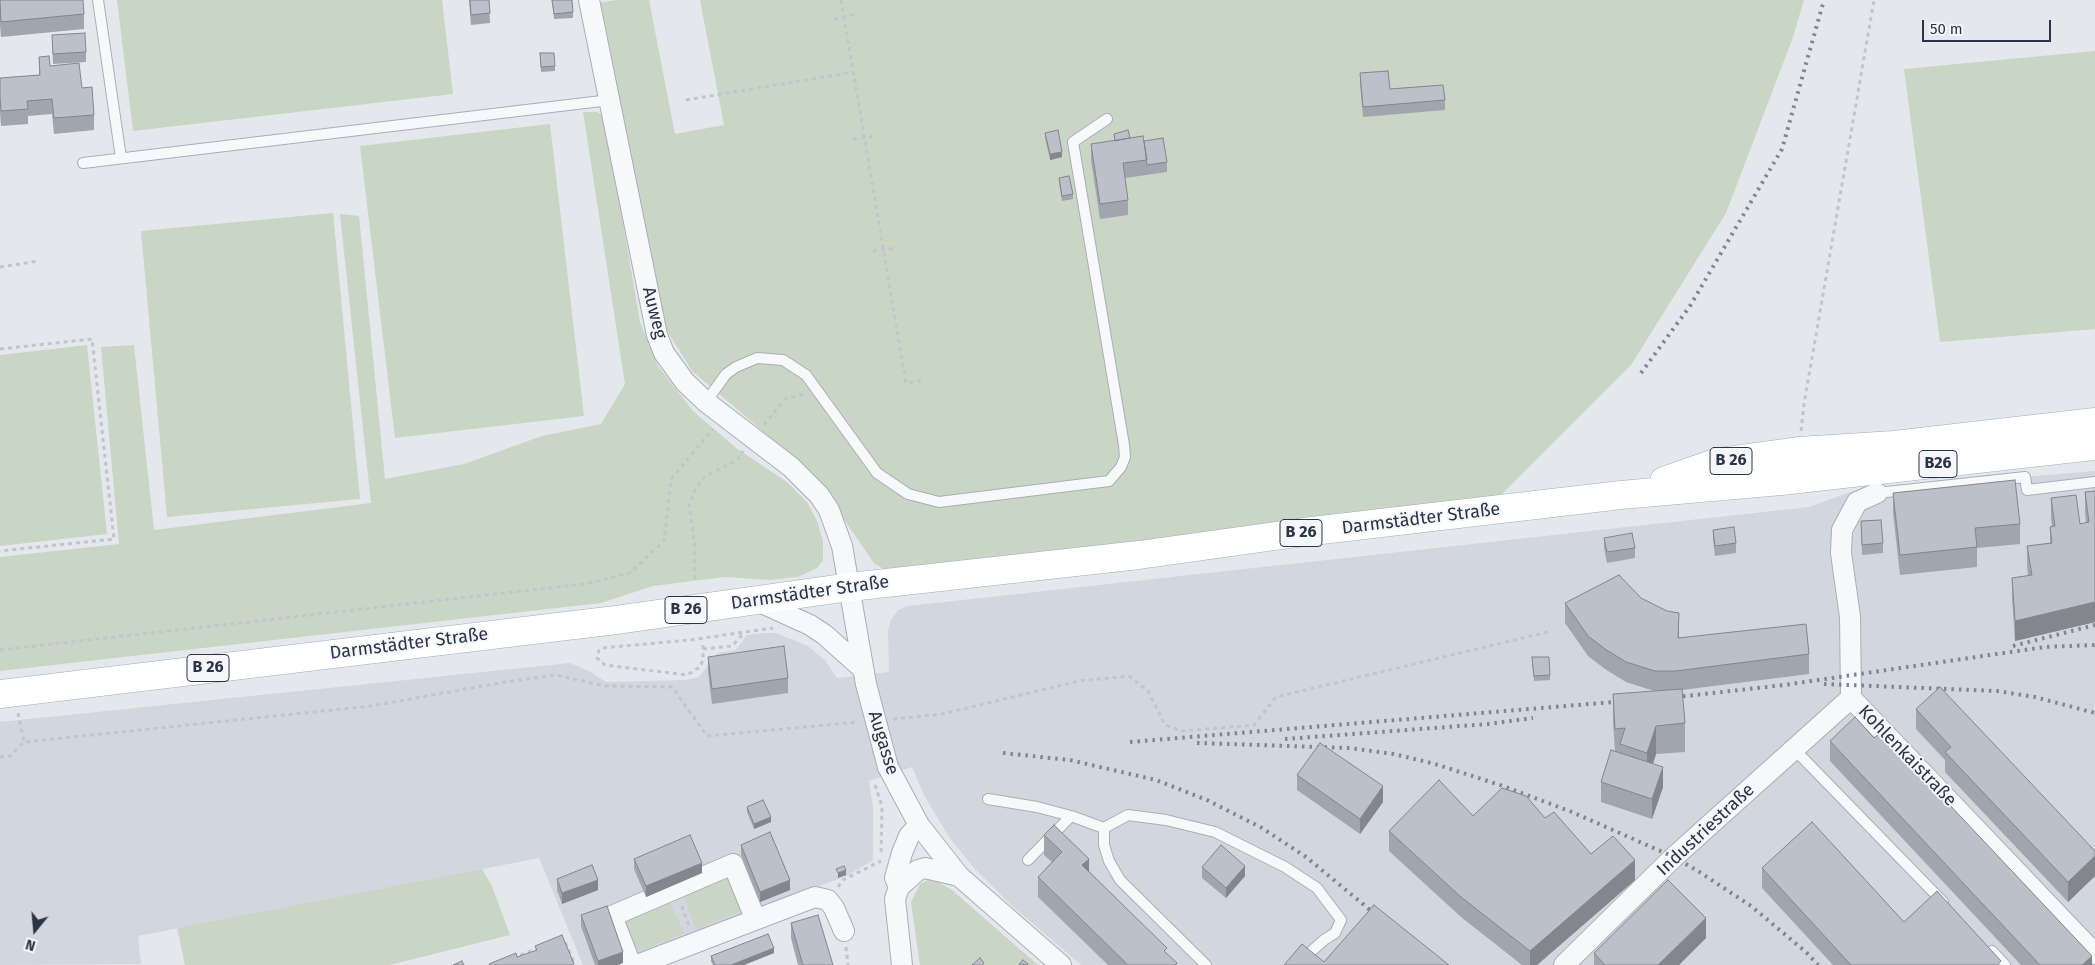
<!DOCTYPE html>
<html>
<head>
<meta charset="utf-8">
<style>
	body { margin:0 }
	#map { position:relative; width:2095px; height:965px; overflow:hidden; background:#e4e7ec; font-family:"Fira Sans",sans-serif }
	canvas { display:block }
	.north { position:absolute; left:10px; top:905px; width:50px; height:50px; -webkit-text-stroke:4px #f4f6f9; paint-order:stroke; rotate:197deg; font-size:14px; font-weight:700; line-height:20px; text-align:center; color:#2b3445 }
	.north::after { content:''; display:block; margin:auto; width:18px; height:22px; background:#2b3445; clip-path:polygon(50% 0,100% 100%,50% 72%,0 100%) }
	.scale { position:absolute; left:1922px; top:20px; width:129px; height:22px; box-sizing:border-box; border:2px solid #2b3445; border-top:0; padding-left:6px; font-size:15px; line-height:18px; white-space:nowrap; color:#2b3445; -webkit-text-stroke:4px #f4f6f9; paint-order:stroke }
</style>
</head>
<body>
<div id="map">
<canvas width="2095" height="965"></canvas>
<div class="north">N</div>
<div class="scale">50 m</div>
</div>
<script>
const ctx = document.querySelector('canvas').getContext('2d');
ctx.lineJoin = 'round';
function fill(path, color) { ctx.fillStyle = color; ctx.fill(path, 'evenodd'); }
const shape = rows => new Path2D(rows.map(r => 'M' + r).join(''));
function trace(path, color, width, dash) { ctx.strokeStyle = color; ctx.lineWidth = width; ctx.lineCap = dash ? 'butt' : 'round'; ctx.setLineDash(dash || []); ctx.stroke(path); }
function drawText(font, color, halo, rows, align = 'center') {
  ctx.font = font + ' "Fira Sans",sans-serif'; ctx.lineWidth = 4; ctx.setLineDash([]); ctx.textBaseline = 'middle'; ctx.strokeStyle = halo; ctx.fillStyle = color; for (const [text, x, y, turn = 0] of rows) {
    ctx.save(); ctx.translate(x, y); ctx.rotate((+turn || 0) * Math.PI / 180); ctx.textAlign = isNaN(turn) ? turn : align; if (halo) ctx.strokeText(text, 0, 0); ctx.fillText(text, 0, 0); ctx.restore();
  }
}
const built = shape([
	[2095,471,2095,965,1081,965,1010,904,974,868,949,837,925,797,912,767,869,781,873,807,873,860,847,876,724,921,618,965,583,965,539,858,138,936,141,964,0,965,0,722,570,663,589,671,606,682,686,680,699,677,718,653,736,650,747,635,765,633,776,633,808,646,825,660,837,678,889,672,888,630,891,620,898,610,908,606,1809,507,1853,491]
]);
const green = shape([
	[117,0,442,0,453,94,133,131],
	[616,0,649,0,675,134,724,125,700,0,1804,0,1792,40,1726,213,1631,365,1496,500,1481,507,885,570,874,563,812,473,692,371,666,329,599,3],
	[2095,51,2095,329,1940,342,1904,69],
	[583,112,597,112,602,115,606,123,640,322,658,366,693,411,736,448,787,482,807,502,818,523,823,542,823,561,817,568,798,577,770,580,725,577,653,586,601,603,0,671,0,557,119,544,101,347,134,345,154,530,371,503,340,214,359,216,385,479,464,464,542,436,601,424,625,384],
	[550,124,584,416,395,438,360,146],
	[333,213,360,499,167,517,141,231],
	[87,345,107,534,0,546,0,355],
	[482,869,492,886,510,935,390,965,185,965,177,928],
	[727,877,743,911,696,929,684,896],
	[928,880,936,881,952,890,1038,965,920,965,911,902,920,884],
	[669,900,684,933,636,953,623,920]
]);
const path = shape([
	[841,0,906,383,922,381],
	[834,19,856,14],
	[686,100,853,72],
	[853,139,877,136],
	[873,251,896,248],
	[0,267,39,261],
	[0,349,92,339,114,539,0,551],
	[764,425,785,399,805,394],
	[1801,431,1804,404,1874,0],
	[695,579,695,546,689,505,695,490,704,477,737,460,743,451],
	[703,645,703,660,700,667,687,675,605,665,597,658,599,650,602,648,690,640,773,628],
	[703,649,732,646,743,634],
	[0,650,584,584,630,573,664,541,671,479,713,429],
	[18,713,24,742],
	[893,719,942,714,1079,681,1129,676,1148,691,1165,725,1182,731,1254,725,1276,697,1552,631],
	[0,757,10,756,24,742,371,706,505,682,556,675,605,686,672,687,707,736,859,722],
	[875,785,882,806,881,856],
	[838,887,843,880,881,861],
	[682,906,689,926],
	[560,940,564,939,575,965],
	[846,947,848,965],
	[513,958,538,948]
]);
const service = shape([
	[98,0,121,158],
	[83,163,610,100],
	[706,402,726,374,736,367,757,358,783,360,806,375,877,473,908,494,939,502,1109,481,1121,467,1125,457,1124,445,1073,142,1107,119],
	[1877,493,2025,477,2027,490,2095,482],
	[1794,749,1943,902],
	[988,799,1037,807,1071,816,1104,828],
	[1028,860,1071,816],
	[1992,951,2005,965],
	[1206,965,1120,880,1109,861,1104,845,1104,828,1128,815,1166,820,1215,832,1285,867,1317,888,1341,920,1335,933,1324,940,1296,965]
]);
const minor = shape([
	[589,0,657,335,664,353,685,382,706,402,791,467,819,495,829,510,842,546,866,684],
	[1877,493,1857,502,1842,530,1841,553,1850,617,1851,698,2095,954],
	[755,600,810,625,825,635,863,669],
	[888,767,919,825,959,876,1061,965],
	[899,887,895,878,902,853,909,836,919,825],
	[631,965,612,916,733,864,755,918],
	[637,965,815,897,828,900,834,908,844,931],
	[902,965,895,899,899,887,918,870,925,868,959,876],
	[1564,965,1674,857,1851,698]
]);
const primary = shape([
	[1664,481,1718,462,1799,451,1894,445,2095,422],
	[0,694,616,620,850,587,1139,555,1304,532,1621,495,1781,481,2095,446]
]);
const rail = shape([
	[1641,373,1690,306,1782,149,1824,0],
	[2013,646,2095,625],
	[1824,684,1997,691,2035,697,2095,713],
	[1668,698,1784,685,2045,647,2095,645],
	[1285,739,1488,724,1533,718],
	[1130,742,1626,701],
	[1197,743,1350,748,1394,754,1435,764,1503,786,1572,812,1674,857,1701,873,1751,906,1806,952,1818,965],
	[1003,753,1070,760,1156,780,1207,800,1262,828,1306,857,1381,919]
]);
const minorBridge = shape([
	[866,684,888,767]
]);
const wall = shape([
	[0,0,84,14,84,29,1,37,0,25],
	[469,0,489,0,490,23,471,25],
	[552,0,573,12,573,18,554,19],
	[52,35,86,52,86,62,53,64],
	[540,53,555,66,555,71,541,72],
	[39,57,50,66,82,88,94,115,94,130,54,134,52,114,28,116,28,124,1,126,0,112,0,78,39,75],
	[1360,73,1390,89,1445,100,1445,110,1363,117,1360,84],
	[1045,133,1062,157,1050,160,1045,138],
	[1114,134,1144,141,1167,162,1167,172,1125,178,1128,200,1128,215,1100,219,1091,160,1091,144,1114,141],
	[1059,178,1073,194,1073,199,1062,201,1059,183],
	[2095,491,2095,622,2015,641,2012,598,2012,578,2028,576,2027,566,2027,546,2050,543,2050,527,2052,527,2051,518,2051,498,2080,524,2086,523,2085,512,2085,492],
	[1893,493,2020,524,2020,544,1977,548,1977,567,1900,575,1893,513],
	[1861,521,1883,543,1883,553,1862,555],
	[1713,530,1736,543,1736,553,1715,556,1713,540],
	[1604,538,1635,548,1635,558,1607,563,1604,548],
	[1565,603,1679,638,1809,654,1809,674,1682,690,1685,723,1685,752,1656,754,1653,764,1663,787,1652,819,1601,802,1601,782,1615,751,1613,722,1613,694,1654,691,1626,682,1605,669,1588,656,1565,623],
	[708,657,788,678,788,693,712,704,708,672],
	[1532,663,1550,675,1550,680,1534,681],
	[1916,709,2095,851,2095,876,2068,902,1945,772,1945,760,1916,729],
	[1830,741,2092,965,2021,965,1830,761],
	[1297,775,1383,802,1360,834,1297,790],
	[747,807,771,822,754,829,747,812],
	[1473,816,1545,818,1591,854,1635,880,1537,965,1522,965,1461,917,1389,851,1389,831],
	[1044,835,1089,871,1167,954,1177,965,1108,965,1038,897,1038,877,1052,862,1044,855],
	[741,845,790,890,760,902,741,855],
	[634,859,702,873,646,897,634,869],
	[1202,867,1245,876,1226,898,1202,878],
	[1762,868,2001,965,1833,965,1762,888],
	[557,879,598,890,562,904,557,890],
	[581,915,623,963,617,965,595,965,581,926],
	[791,923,833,965,798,965,791,938],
	[1706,938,1679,965,1594,965,1594,953],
	[774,953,744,965,713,965,711,961,711,956]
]);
const shadedWall = shape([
	[1062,152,1062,157,1050,160,1050,154],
	[2095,602,2095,622,2015,641,2015,621],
	[1679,613,1679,633,1678,658,1678,638],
	[1656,726,1656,754,1647,782,1647,753],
	[1663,767,1663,787,1652,819,1652,799],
	[1383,786,1383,802,1360,834,1360,819],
	[771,817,771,822,754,829,754,824],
	[2095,856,2095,876,2068,902,2068,882],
	[1089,859,1089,879,1082,865],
	[1635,860,1635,880,1537,965,1530,965,1530,951],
	[702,863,702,873,646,897,646,886],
	[1245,866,1245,876,1226,898,1226,888],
	[846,870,846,875,838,878,838,873],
	[598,880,598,890,562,904,562,893],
	[790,880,790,890,760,902,760,892],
	[1706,918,1706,938,1679,965,1658,965],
	[774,948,774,953,744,965,731,965],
	[623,952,623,963,617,965,598,965,598,961],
	[2092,956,2092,965,2082,965]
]);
const building = shape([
	[0,0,83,0,84,14,1,22,0,0],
	[470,0,489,0,490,13,471,15,470,0],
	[552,0,572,0,573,12,554,14,552,0],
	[85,33,86,52,53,54,52,35,85,33],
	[540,53,554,53,555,66,541,67,540,53],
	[49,56,50,66,79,63,82,88,92,87,94,115,54,118,52,99,27,101,28,109,1,111,0,97,0,78,40,75,39,57,49,56],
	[1388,71,1390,89,1443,85,1445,100,1363,107,1360,73,1388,71],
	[1058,130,1062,152,1050,154,1045,133,1058,130],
	[1128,130,1130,138,1115,141,1114,134,1128,130],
	[1143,136,1147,160,1123,163,1128,200,1100,204,1091,144,1143,136],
	[1163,138,1167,162,1147,165,1144,141,1163,138],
	[1069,176,1073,194,1062,196,1059,178,1069,176],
	[2015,480,2020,524,1975,528,1977,547,1900,555,1893,493,2015,480],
	[2095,491,2095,602,2015,621,2012,578,2032,575,2027,546,2052,543,2050,527,2055,526,2051,498,2076,495,2080,524,2089,522,2085,492,2095,491],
	[1881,520,1883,543,1862,545,1861,521,1881,520],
	[1734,527,1736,543,1715,546,1713,530,1734,527],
	[1632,533,1635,548,1607,552,1604,538,1632,533],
	[1619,575,1641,598,1667,611,1679,613,1678,638,1806,624,1809,654,1676,671,1655,671,1626,662,1605,649,1588,636,1565,603,1619,575],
	[784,646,788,678,712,689,708,657,784,646],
	[1532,657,1549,657,1550,675,1534,676,1532,657],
	[1940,687,2095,851,2095,856,2068,882,1945,752,1951,747,1916,709,1940,687],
	[1682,689,1685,723,1656,726,1647,753,1620,744,1625,728,1615,729,1613,694,1682,689],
	[1855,717,1874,738,1881,732,2092,956,2082,965,2040,965,1830,741,1855,717],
	[1320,743,1383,786,1360,819,1297,775,1320,743],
	[1611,750,1663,767,1652,799,1601,782,1611,750],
	[1439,780,1473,816,1502,788,1526,796,1545,818,1554,812,1591,854,1613,836,1635,860,1530,951,1461,897,1389,831,1439,780],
	[763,800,771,817,754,824,747,807,763,800],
	[1812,822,1904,922,1937,891,2001,961,1997,965,1851,965,1762,868,1812,822],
	[1054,825,1089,859,1082,865,1167,948,1164,951,1177,963,1175,965,1128,965,1038,877,1062,852,1044,835,1054,825],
	[770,832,790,880,760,892,741,845,770,832],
	[690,835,702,863,646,886,634,859,690,835],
	[1221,845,1245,866,1226,888,1202,867,1221,845],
	[592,865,598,880,562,893,557,879,592,865],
	[844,866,846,870,838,873,836,869,844,866],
	[1668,880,1706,918,1658,965,1605,965,1594,953,1668,880],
	[1374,905,1449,965,1284,965,1302,944,1324,962,1374,905],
	[607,906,623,952,598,961,581,915,607,906],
	[818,915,833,965,803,965,791,923,818,915],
	[768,934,774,948,731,965,715,965,711,956,768,934],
	[562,935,574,964,570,965,490,965,489,964,516,953,517,957,537,950,535,946,562,935],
	[980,958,984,963,982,965,972,965,980,958],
	[1023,960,1028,964,1027,965,1019,964,1023,960],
	[462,961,464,965,453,965,462,961]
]);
const shields = [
	[1731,461,42],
	[1938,464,38],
	[1301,533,42],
	[686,610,42],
	[208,668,42]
];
const shieldNames = [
	["B 26",1731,461],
	["B26",1938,464],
	["B 26",1301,533],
	["B 26",686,610],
	["B 26",208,668]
];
const streetNames = [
	["Auweg",654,313,76],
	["Darmstädter Straße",1421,519,-7],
	["Darmstädter Straße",810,593,-8],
	["Darmstädter Straße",409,644,-7],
	["Augasse",883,743,73],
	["Kohlenkaistraße",1907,756,46],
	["Industriestraße",1706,830,-43]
];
fill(built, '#d2d6de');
fill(green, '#c9d6c5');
trace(service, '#a9aeb7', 12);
trace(minor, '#a9aeb7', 22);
trace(primary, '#a3abb8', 29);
trace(path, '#c2c5cb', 3, [4, 4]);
trace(service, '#f7f8fa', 10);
trace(minor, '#f7f8fa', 20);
trace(primary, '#fff', 28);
trace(rail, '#7d8696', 4, [2.5, 5]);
trace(minorBridge, '#a9aeb7', 22, []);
trace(minorBridge, '#f7f8fa', 20);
fill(wall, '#a1a5ae');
fill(shadedWall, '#83868d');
fill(building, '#bbc0ca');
trace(building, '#83868d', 1);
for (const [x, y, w] of shields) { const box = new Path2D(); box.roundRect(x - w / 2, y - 13.5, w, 27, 4); ctx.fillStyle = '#f4f6f9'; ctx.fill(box); trace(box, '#2b3445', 1); }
drawText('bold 16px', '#2b3445', null, shieldNames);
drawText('18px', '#2b3445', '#f4f6f9', streetNames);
</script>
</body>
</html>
